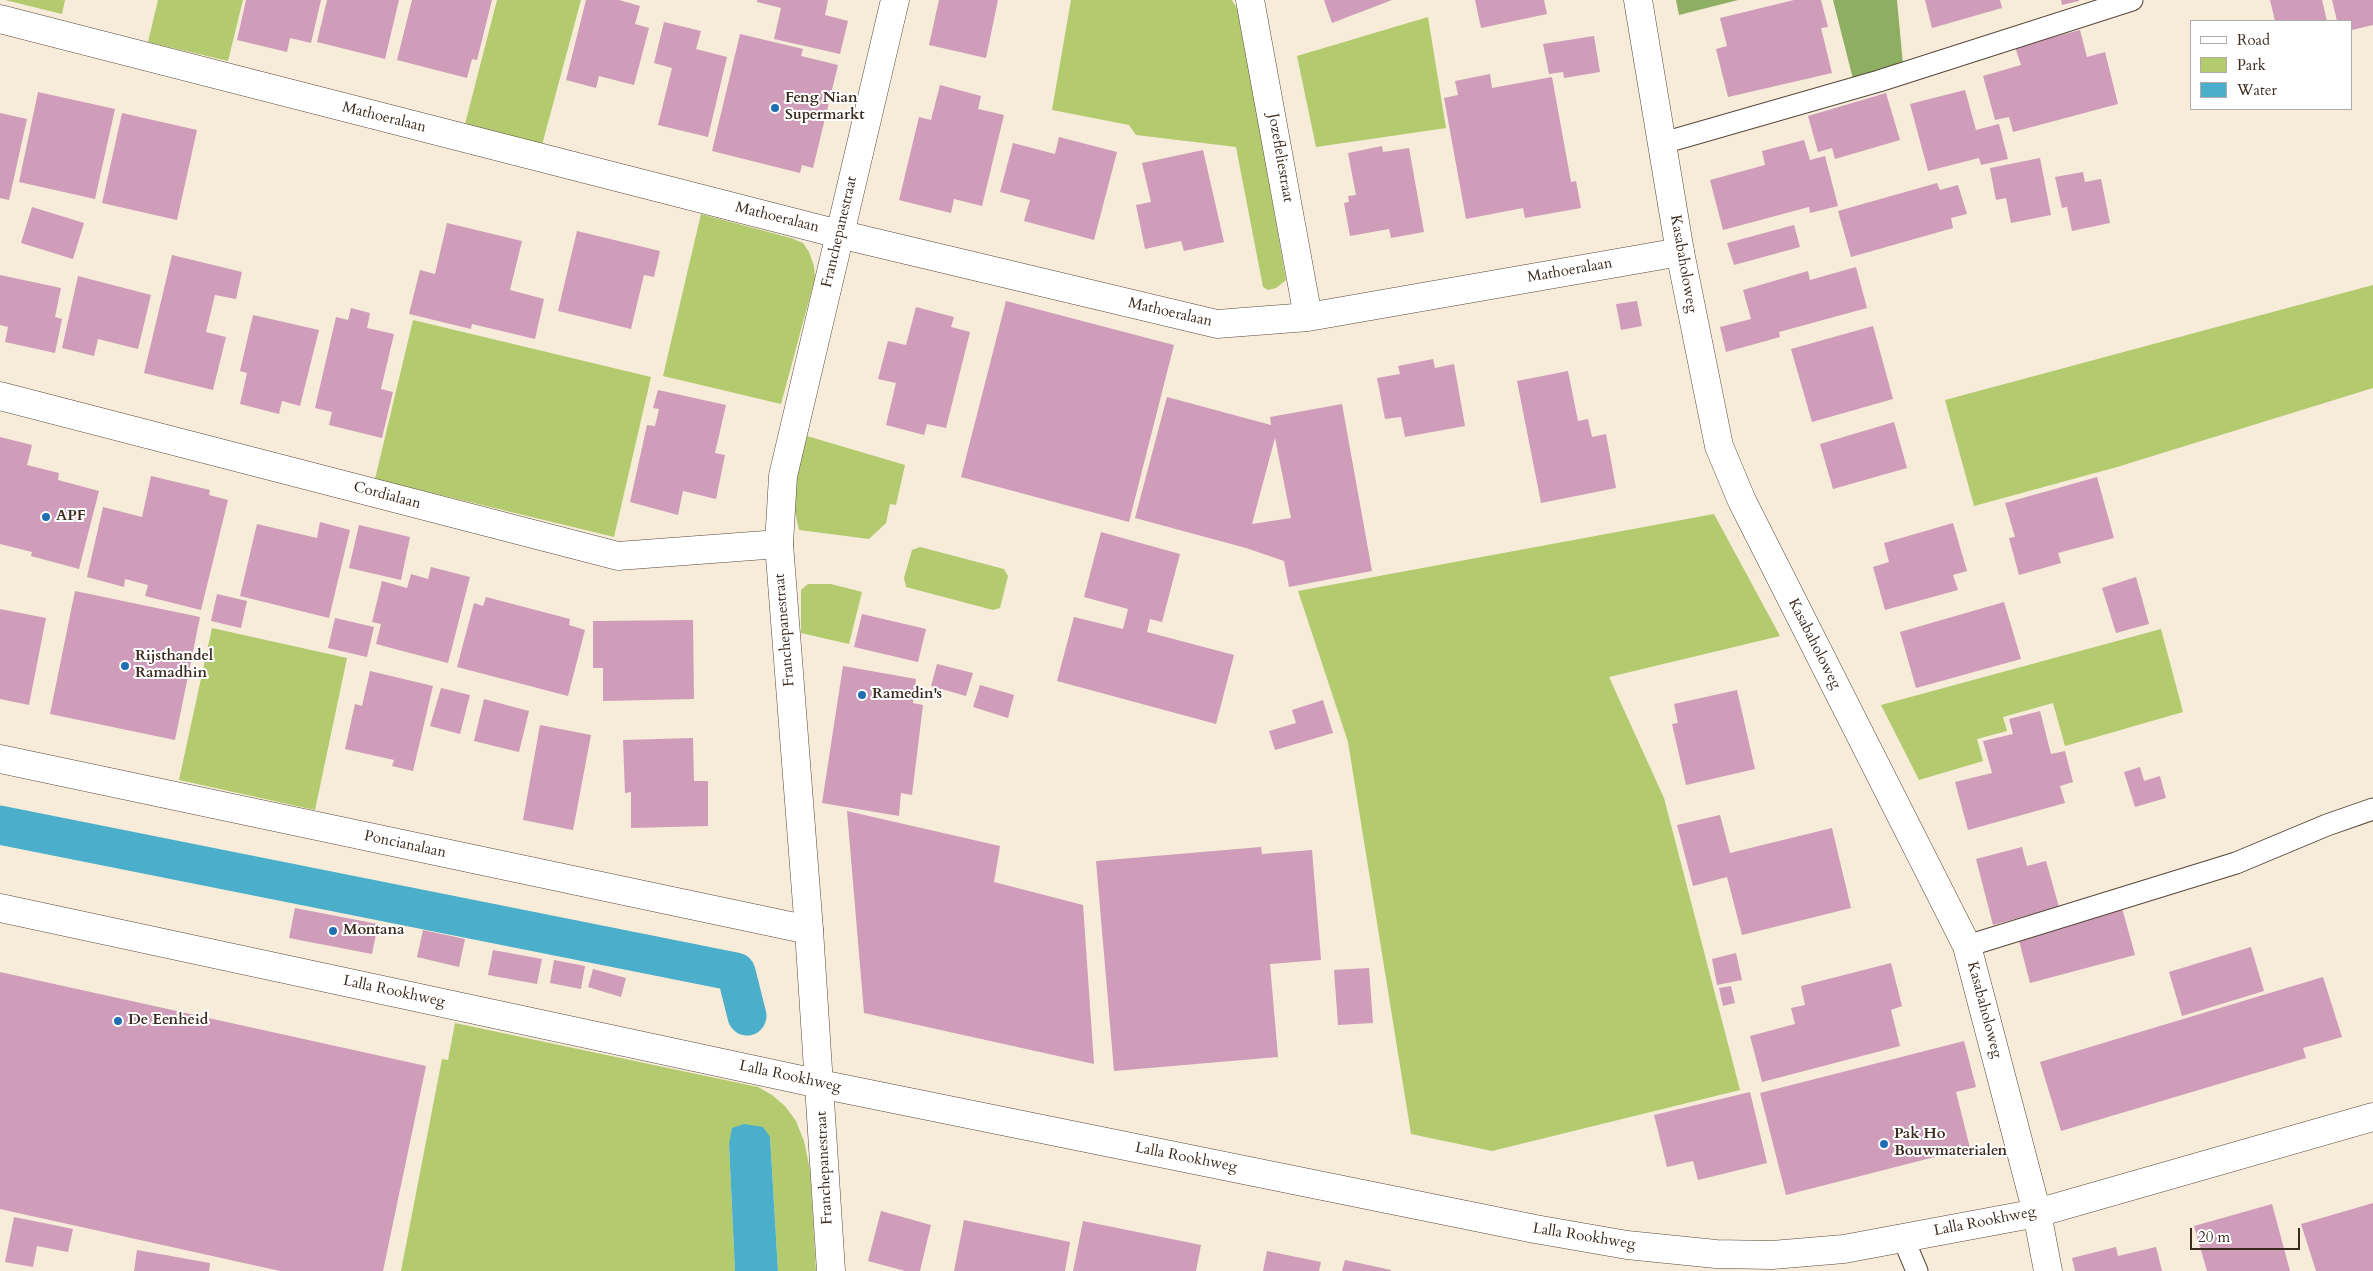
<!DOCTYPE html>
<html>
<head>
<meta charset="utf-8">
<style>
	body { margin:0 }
	#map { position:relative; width:2373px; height:1271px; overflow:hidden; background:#f6ecd9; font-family:Cardo,serif }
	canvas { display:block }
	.legend { position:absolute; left:2190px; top:20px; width:162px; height:90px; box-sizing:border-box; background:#fff; border:1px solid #b1aaa5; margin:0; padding:6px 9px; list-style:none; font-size:15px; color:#3b2a1e }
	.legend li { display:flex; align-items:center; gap:10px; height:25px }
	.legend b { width:25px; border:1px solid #b1aaa5 }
	.scale { position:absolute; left:2190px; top:1228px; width:110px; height:22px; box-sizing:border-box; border:2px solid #3b2a1e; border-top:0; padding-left:6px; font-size:15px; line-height:18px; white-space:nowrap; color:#3b2a1e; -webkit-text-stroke:4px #fff; paint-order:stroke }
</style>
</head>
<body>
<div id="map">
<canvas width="2373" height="1271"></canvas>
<ul class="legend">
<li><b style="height:6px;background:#fff"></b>Road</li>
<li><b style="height:14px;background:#b3ca6f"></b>Park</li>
<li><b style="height:14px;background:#4baeca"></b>Water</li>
</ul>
<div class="scale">20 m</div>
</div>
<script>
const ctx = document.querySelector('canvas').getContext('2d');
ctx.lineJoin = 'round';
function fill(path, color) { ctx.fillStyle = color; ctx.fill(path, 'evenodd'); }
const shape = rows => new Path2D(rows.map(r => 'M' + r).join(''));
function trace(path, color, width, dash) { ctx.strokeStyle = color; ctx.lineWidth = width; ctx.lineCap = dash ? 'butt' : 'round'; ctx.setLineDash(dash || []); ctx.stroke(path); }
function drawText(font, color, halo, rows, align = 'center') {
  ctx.font = font + ' Cardo,serif'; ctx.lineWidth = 4; ctx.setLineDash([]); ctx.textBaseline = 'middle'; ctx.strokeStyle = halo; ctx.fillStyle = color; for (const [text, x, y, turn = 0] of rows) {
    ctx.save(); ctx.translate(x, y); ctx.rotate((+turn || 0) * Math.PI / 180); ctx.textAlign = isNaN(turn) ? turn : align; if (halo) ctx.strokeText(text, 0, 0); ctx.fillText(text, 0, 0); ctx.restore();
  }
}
const green = shape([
	[5,0,65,0,62,14],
	[158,0,243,0,228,61,148,42],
	[497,0,581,0,542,145,465,124],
	[1071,0,1232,0,1238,10,1246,49,1286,280,1276,288,1268,290,1263,287,1236,147,1136,135,1129,125,1052,110],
	[1428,17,1446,128,1316,147,1297,56],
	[701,214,791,238,803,243,809,252,814,266,815,278,781,404,663,376],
	[2373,285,2373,388,2117,467,1974,506,1945,400],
	[413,320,651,377,614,537,375,479],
	[807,436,905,465,896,505,890,504,886,523,869,539,799,530,791,494],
	[1714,514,1780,636,1609,677,1664,798,1740,1090,1492,1151,1411,1134,1348,742,1298,591],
	[920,547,1004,569,1008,576,1000,608,993,610,906,587,904,578,912,550],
	[808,584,831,584,862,592,849,644,801,633,801,590],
	[212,628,347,658,315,810,179,780],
	[2161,629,2183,712,2065,746,2053,703,2003,717,2007,731,1977,739,1983,761,1919,780,1881,705],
	[455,1023,758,1087,772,1095,785,1106,796,1121,804,1141,810,1170,816,1271,778,1271,770,1137,729,1144,735,1271,401,1271,442,1059,448,1060]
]);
const forest = shape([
	[1676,0,1738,0,1679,15],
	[1833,0,1897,0,1903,65,1853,79]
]);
const water = shape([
	[744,1124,763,1127,770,1137,778,1271,735,1271,729,1144,732,1128]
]);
const canal = shape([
	[0,825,736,972,747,1016]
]);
const building = shape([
	[246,0,321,0,311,43,290,38,287,52,237,40],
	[327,0,399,0,385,59,317,42],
	[412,0,492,0,477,60,472,59,467,78,397,60],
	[586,0,619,0,640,6,635,24,649,28,634,85,599,76,596,88,566,80],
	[757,0,828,0,825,15,848,21,840,54,774,39,781,8,757,2],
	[939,0,998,0,986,58,929,45],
	[1324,0,1392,0,1332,23],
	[1475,0,1544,0,1547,14,1481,28],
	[1794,0,1821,0,1828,27,1821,28,1832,73,1728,97,1716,49,1727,46,1720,18],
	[1925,0,2000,0,2002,8,1932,28],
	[2061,0,2079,0,2079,1,2062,5],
	[2270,0,2322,0,2327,21,2275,21],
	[2332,0,2373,0,2373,25,2352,30,2352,21,2337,21],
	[664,22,701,31,696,49,727,57,708,137,658,125,672,68,654,63],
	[2080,30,2087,57,2105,52,2118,104,2013,132,2009,117,1995,120,1983,76,2021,65,2015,47],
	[740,34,803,49,801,56,838,65,813,168,802,165,800,173,712,151],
	[1594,36,1600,72,1564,78,1563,72,1549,74,1543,44],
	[1490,74,1492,88,1552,77,1571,182,1576,181,1581,208,1525,218,1523,208,1466,219,1444,98,1458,95,1455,81],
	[940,85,981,96,978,109,1004,115,982,206,954,199,951,213,899,200,919,117,931,120],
	[1965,90,1976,130,1999,124,2008,159,1981,165,1979,158,1928,171,1910,104],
	[38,92,115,109,95,199,19,182],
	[1886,93,1900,140,1835,159,1832,148,1818,152,1808,116],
	[0,113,27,119,9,200,0,198],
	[122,113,197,130,177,220,102,203],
	[1059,137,1117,152,1094,240,1024,221,1030,200,1000,192,1013,143,1055,154],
	[1804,140,1810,160,1825,156,1838,206,1810,213,1809,207,1723,230,1710,180,1765,165,1762,151],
	[1382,146,1383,152,1409,148,1424,232,1391,238,1389,229,1350,236,1344,203,1349,202,1348,196,1356,195,1348,153],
	[1203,150,1224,242,1184,251,1181,241,1145,249,1136,205,1151,202,1142,163],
	[2040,158,2051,215,2011,223,2006,198,1996,200,1990,168],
	[2083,172,2085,182,2101,179,2110,223,2072,231,2067,207,2062,208,2055,177],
	[1937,183,1940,190,1958,185,1967,214,1951,218,1953,228,1851,257,1838,211],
	[32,207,84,223,73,259,21,243],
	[447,223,522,241,510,290,544,299,535,339,472,324,471,329,409,314,420,270,435,274],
	[1794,225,1800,247,1734,265,1727,243],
	[577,231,660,251,654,277,644,275,631,329,558,311],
	[172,255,242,272,236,299,215,295,206,332,226,337,213,390,144,373],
	[1856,267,1867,308,1779,332,1780,337,1726,352,1720,327,1751,319,1743,290,1808,271,1810,280],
	[0,275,61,288,55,317,62,319,55,353,5,342,8,327,0,325],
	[78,276,151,295,138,349,98,339,94,356,62,348],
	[1006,301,1174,345,1129,522,961,477],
	[1637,301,1642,326,1621,330,1616,304],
	[916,307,954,317,951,327,970,332,946,428,927,424,924,435,886,425,896,383,878,379,888,341,906,345],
	[351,308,370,313,367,328,394,334,381,389,393,392,382,438,329,425,332,412,315,408,336,317,348,320],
	[253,315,319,330,300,406,282,401,279,414,240,404,247,373,240,371],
	[1873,326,1893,399,1812,422,1791,349],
	[1433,359,1435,368,1454,364,1465,426,1405,437,1401,417,1385,419,1377,378,1400,374,1398,366],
	[1568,371,1578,421,1588,419,1592,437,1606,434,1616,488,1541,503,1517,381],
	[658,390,726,405,715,453,725,455,716,499,683,491,678,515,630,502,647,425,655,426,659,409,653,408],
	[1167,397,1271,425,1270,417,1342,404,1372,571,1289,587,1284,561,1246,548,1135,518],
	[1275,438,1291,518,1252,524],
	[1894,422,1907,468,1833,489,1820,444],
	[0,437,32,445,27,465,59,473,58,480,99,491,79,569,31,556,32,552,0,544],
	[151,476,210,490,209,495,228,500,201,610,145,596,148,585,125,579,124,587,87,577,103,507,142,517],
	[2097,477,2114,538,2058,553,2061,563,2019,575,2009,538,2015,537,2005,503],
	[320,522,350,530,329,618,240,596,257,524,317,538],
	[1953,523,1967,571,1953,575,1958,590,1885,610,1873,567,1889,562,1884,543],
	[359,525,410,537,401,580,349,568],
	[1101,532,1180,554,1162,622,1150,619,1147,632,1234,655,1216,724,1057,681,1074,617,1123,629,1128,609,1084,597],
	[431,567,470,577,448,663,376,644,381,624,372,622,382,581,407,588,411,574,428,579],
	[2136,577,2149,624,2116,633,2102,588],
	[75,591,200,617,175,740,50,714],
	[217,594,247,601,241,628,211,621],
	[486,597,570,619,569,625,585,630,568,696,457,667,474,603,483,606],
	[2004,602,2021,659,1916,688,1900,632],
	[0,609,46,618,29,705,0,699],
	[862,614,926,629,918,662,854,647],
	[335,618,374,627,367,657,328,648],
	[693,620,694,699,603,701,603,668,593,668,593,621],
	[937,664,973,673,966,696,931,686],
	[843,666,916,679,913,703,923,705,912,795,901,793,899,816,822,803],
	[370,671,433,686,413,771,392,766,394,760,345,749,355,704,362,706],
	[980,685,1014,695,1008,718,973,707],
	[441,688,470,695,460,734,430,726],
	[1737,690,1755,769,1686,785,1672,724,1678,723,1674,704],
	[484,699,529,711,519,752,474,741],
	[1323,700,1333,733,1275,750,1269,731,1296,723,1292,710],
	[2040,711,2051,754,2065,751,2073,782,2060,786,2065,803,1968,830,1955,782,1992,773,1983,741,2013,734,2009,719],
	[540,725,591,735,573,830,523,820],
	[693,738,694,781,708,781,708,826,631,828,631,792,625,793,623,740],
	[2140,767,2144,781,2160,776,2166,798,2135,807,2124,772],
	[847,811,1000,846,994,882,1083,905,1094,1064,864,1013],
	[1720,815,1730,853,1832,828,1851,908,1742,935,1727,877,1693,886,1677,825],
	[1261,847,1262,854,1312,850,1321,960,1270,964,1278,1057,1114,1071,1096,861],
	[2022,847,2027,866,2046,861,2059,907,1993,925,1976,859],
	[295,908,378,924,372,954,289,938],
	[2122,908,2135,955,2030,983,2018,937],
	[423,930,465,939,459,967,417,957],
	[2251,947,2264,991,2182,1016,2169,972],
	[493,950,542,959,537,984,488,975],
	[1736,953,1742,980,1717,985,1712,959],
	[554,960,585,966,581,989,550,983],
	[1891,963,1902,1006,1891,1010,1900,1046,1762,1082,1750,1036,1795,1024,1791,1008,1805,1005,1801,986],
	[1369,968,1373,1023,1338,1025,1334,970],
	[593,969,626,978,621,997,588,987],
	[0,972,426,1066,383,1271,280,1271,0,1209],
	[2323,977,2342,1037,2303,1048,2306,1058,2061,1131,2040,1062],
	[1731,986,1735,1003,1723,1006,1719,988],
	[1964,1041,1976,1087,1956,1092,1970,1148,1786,1195,1760,1093],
	[1750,1092,1767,1163,1698,1180,1693,1161,1667,1167,1654,1115],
	[2373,1203,2373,1271,2316,1271,2301,1224],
	[2272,1204,2290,1271,2207,1271,2194,1226],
	[881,1211,931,1225,920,1271,905,1271,868,1261],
	[14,1217,73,1229,68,1252,37,1246,33,1267,5,1262],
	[964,1220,1070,1242,1065,1271,954,1271],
	[1083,1221,1201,1245,1196,1271,1073,1271],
	[2116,1247,2118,1256,2156,1247,2162,1271,2075,1271,2072,1258],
	[137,1250,210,1263,209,1271,134,1271],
	[1267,1251,1321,1262,1319,1271,1263,1271],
	[1345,1260,1391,1270,1391,1271,1342,1271]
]);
const service = shape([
	[1663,143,1879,81,2132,0],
	[1967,946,2236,863,2327,825,2373,809],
	[1903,1238,1917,1271]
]);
const minor = shape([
	[1250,0,1308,317],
	[0,19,839,234,1217,324,1308,317,1680,252],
	[0,396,618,556,779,544],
	[0,759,809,930]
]);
const tertiary = shape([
	[1638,0,1680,252,1719,446,1742,501,1967,946,2037,1213,2048,1271],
	[0,908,820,1084,1535,1229,1627,1245,1716,1254,1772,1255,1844,1249,2037,1213,2373,1117],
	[831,1271,809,930,779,544,783,476,895,0]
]);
const markers = [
	[775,108,5,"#1f6fb2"],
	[46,517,5,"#1f6fb2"],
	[125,666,5,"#1f6fb2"],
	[862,695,5,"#1f6fb2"],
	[333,931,5,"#1f6fb2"],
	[118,1021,5,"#1f6fb2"],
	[1884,1144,5,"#1f6fb2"]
];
const poiNames = [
	["Feng Nian",785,99],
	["Supermarkt",785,116],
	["APF",56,517],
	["Rijsthandel",135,657],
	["Ramadhin",135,674],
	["Ramedin's",872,695],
	["Montana",343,931],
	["De Eenheid",128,1021],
	["Pak Ho",1894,1135],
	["Bouwmaterialen",1894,1152]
];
const streetNames = [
	["Mathoeralaan",384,118,14],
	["Jozefleliestraat",1280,158,80],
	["Mathoeralaan",777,218,14],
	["Franchepanestraat",840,232,-77],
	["Kasabaholoweg",1683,264,80],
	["Mathoeralaan",1570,271,-10],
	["Mathoeralaan",1170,313,13],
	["Cordialaan",387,496,15],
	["Franchepanestraat",785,630,-95],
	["Kasabaholoweg",1814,644,63],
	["Poncianalaan",405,845,12],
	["Lalla Rookhweg",394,992,12],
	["Kasabaholoweg",1984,1010,75],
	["Lalla Rookhweg",790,1077,12],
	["Lalla Rookhweg",1186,1158,11],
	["Franchepanestraat",825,1168,-93],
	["Lalla Rookhweg",1985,1222,-11],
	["Lalla Rookhweg",1584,1237,9]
];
fill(green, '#b3ca6f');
fill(forest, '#8eae62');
fill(water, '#4baeca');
trace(canal, '#4baeca', 39);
fill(building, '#cf9dba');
trace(service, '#57473a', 23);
trace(minor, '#57473a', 29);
trace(tertiary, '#57473a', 29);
trace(service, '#fff', 21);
trace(minor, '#fff', 28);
trace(tertiary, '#fff', 28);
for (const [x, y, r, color] of markers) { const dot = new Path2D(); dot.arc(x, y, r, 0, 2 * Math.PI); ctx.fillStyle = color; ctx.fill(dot); trace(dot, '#fff', 2); }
drawText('bold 15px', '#3b2a1e', '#fff', poiNames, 'left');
drawText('15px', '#3b2a1e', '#fff', streetNames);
</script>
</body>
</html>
